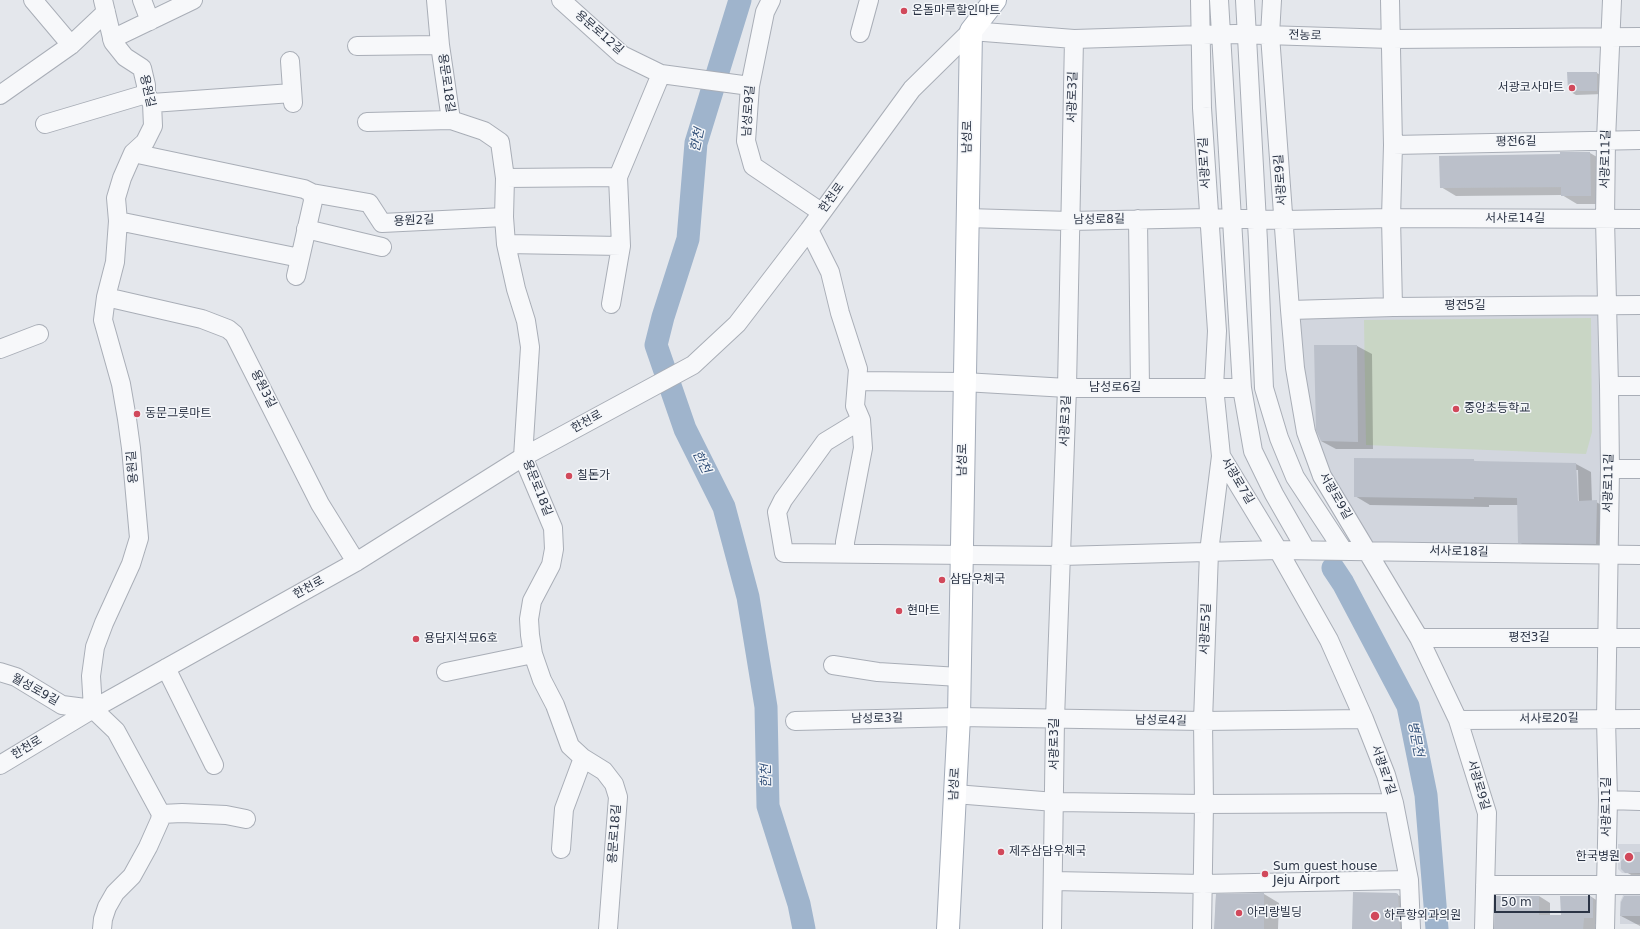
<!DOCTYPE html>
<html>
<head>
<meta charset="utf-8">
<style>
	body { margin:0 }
	#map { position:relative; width:1640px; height:929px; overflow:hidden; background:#e4e7ec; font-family:"DejaVu Sans",sans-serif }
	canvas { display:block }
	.scale { position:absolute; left:1494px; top:895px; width:96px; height:18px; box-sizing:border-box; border:2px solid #2b3445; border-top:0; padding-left:5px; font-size:12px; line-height:14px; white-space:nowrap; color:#2b3445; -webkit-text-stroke:3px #f4f6f9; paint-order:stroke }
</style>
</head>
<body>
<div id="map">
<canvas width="1640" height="929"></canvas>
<div class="scale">50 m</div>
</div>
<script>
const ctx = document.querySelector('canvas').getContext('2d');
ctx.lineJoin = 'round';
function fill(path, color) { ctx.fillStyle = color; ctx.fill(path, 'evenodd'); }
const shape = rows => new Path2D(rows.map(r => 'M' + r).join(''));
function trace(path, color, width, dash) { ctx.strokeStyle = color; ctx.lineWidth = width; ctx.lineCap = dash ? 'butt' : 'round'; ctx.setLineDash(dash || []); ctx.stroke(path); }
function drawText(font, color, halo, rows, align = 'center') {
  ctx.font = font + ' "DejaVu Sans","Noto Sans KR",sans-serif'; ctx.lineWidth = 3; ctx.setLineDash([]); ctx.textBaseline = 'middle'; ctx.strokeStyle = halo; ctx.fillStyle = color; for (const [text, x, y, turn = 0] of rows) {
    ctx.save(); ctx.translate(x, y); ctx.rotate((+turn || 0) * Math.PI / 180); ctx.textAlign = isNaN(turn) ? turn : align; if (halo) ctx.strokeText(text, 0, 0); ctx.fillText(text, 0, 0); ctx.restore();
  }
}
const built = shape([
	[1607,305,1607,555,1368,551,1322,476,1290,310],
	[1618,844,1640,844,1640,874,1622,873,1618,869],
	[1624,893,1640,893,1640,924,1620,924,1620,902]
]);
const green = shape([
	[1591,318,1592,432,1586,454,1366,445,1364,320]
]);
const shadow = shape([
	[1597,73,1604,77,1603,94,1576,95,1569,91],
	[1590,153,1604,161,1605,204,1577,204,1562,195,1456,196,1441,187,1561,155],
	[1315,346,1357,346,1372,354,1373,449,1336,449,1321,441],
	[1473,460,1476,462,1576,464,1591,472,1592,502,1596,502,1611,510,1610,552,1533,551,1519,542,1518,505,1489,505,1489,507,1370,505,1355,496],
	[1576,470,1578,470,1579,506,1577,506],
	[1640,853,1640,880,1626,872,1622,868,1621,865,1622,862],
	[1264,894,1279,903,1278,929,1215,929,1216,895],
	[1396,894,1411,902,1414,929,1353,929],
	[1539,896,1550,903,1550,916,1562,916,1590,896,1601,903,1605,924,1595,924,1595,929,1495,929],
	[1640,896,1640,926,1621,916]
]);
const river = shape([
	[740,0,696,143,688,239,663,317,656,345,685,429,724,507,748,597,766,707,768,806,799,904,804,929],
	[1333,568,1343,583,1408,706,1426,795,1437,929]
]);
const building = shape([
	[1567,72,1597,72,1597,91,1568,91],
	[1560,152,1590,152,1591,196,1561,196,1561,187,1440,188,1439,156,1560,154],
	[1314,345,1357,345,1358,442,1321,441,1316,430],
	[1354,458,1474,459,1474,461,1576,463,1578,501,1597,500,1596,544,1518,543,1517,498,1474,497,1474,499,1354,497],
	[1630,852,1640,852,1640,873,1625,873,1621,869,1621,861],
	[1353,892,1396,893,1398,894,1400,929,1352,929],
	[1264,893,1264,929,1214,929,1216,894],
	[1495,896,1539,896,1539,915,1561,915,1560,896,1590,896,1593,899,1593,918,1584,918,1583,929,1494,929],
	[1624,896,1640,896,1640,916,1620,916,1621,902]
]);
const minor = shape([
	[33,0,71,45],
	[142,0,150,21],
	[436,0,440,45,451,120,484,131,500,142,505,178,504,217,506,244,516,289,526,321,530,347,523,457,553,528,554,549,551,565,532,601,529,619,530,635,533,654,542,680,555,705,570,746,583,758,604,771,614,784,618,797,608,929],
	[561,0,622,55,661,74,750,86],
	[771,0,765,12,750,86,746,141,753,166,821,212],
	[1200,0,1202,108,1217,331,1214,387,1221,456,1278,550,1329,640,1364,719,1386,775,1394,803,1409,880,1411,929],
	[1219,0,1242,388,1253,451,1274,494,1306,550],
	[1245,0,1258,241,1264,388,1279,438,1295,477,1343,550],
	[1272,0,1270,35,1290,310,1295,368,1306,432,1322,476,1419,638,1458,720,1487,813,1484,929],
	[1390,0,1393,145,1391,218,1393,307],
	[860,33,869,0],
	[112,39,193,0],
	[357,46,440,45],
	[290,61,293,103],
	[0,95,71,45,106,12],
	[152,103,292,93],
	[367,122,451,120],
	[45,124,146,94],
	[1393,145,1640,140],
	[133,153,304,189,312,193,313,201,296,276],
	[505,178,618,177],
	[312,193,369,203,382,223,504,217],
	[967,218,1070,221,1208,218,1284,220,1391,218,1640,219],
	[1138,219,1140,388],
	[118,221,300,258],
	[306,229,382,247],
	[809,230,830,272,840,313,858,369,855,406,861,420,863,448,845,542,845,553],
	[506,244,621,246],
	[106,297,202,319,228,329,234,334,320,504,356,562],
	[611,304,621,246,618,177,661,74],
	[1290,310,1393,307,1640,305],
	[0,349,39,334],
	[857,381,964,382,1067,388,1242,388],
	[1609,386,1640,386],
	[861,420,825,442,783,500,777,512,784,553,1061,556,1278,550,1640,555],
	[1610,469,1640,469],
	[1419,638,1640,638],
	[833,665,878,672,959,677],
	[166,668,214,765],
	[0,672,16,677,62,705,93,709],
	[446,672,533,654],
	[93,709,91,676,95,647,104,623,131,564,139,538,131,448,127,419,121,384,103,320,106,297,115,262,118,221,116,198,122,178,133,153,145,142,153,126,152,103,146,94,146,85,142,68,125,57,113,42,103,0],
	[93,709,116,731,161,814,160,820,148,847,132,876,115,893,107,907,103,919,102,929],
	[1458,720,1640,719],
	[795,721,959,717,1203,721,1364,719],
	[0,765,93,709,356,562,523,457,693,365,737,324,809,230,912,89,971,31,1074,39,1235,34,1391,39,1640,37],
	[955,794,1055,802,1204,804,1394,803],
	[1608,800,1640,801],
	[161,814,182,813,226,815,246,819],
	[561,849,564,809,583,758],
	[1053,881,1203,884,1409,880],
	[1485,885,1640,885],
	[1052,929,1055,719,1067,388,1074,39],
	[1202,929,1204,804,1203,721,1209,552,1221,456],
	[1605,929,1608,800,1606,719,1610,469,1609,386,1605,219,1606,140,1612,0]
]);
const major = shape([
	[948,929,959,717,971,31,995,0]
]);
const markers = [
	[904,11,4,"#d1495b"],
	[1572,88,4,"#d1495b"],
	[1456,409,4,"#d1495b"],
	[137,414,4,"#d1495b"],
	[569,476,4,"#d1495b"],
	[942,580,4,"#d1495b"],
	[899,611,4,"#d1495b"],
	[416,639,4,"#d1495b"],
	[1001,852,4,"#d1495b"],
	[1629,857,5,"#d1495b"],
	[1265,874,4,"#d1495b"],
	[1239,913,4,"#d1495b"],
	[1375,916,5,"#d1495b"]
];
const poiNames = [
	["온돌마루할인마트",912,11],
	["서광코사마트",1564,88,"right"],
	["중앙초등학교",1464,409],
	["동문그릇마트",145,414],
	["칠돈가",577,476],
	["삼담우체국",950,580],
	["현마트",907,611],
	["용담지석묘6호",424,639],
	["제주삼담우체국",1009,852],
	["한국병원",1620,857,"right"],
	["Sum guest house",1273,867],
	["Jeju Airport",1273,881],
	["아리랑빌딩",1247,913],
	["하루항외과의원",1384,916]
];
const streetNames = [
	["용문로12길",599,33,41],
	["전농로",1305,36,2],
	["용문로18길",446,83,82],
	["용원길",147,91,77],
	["서광로3길",1073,97,-89],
	["남성로9길",749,111,-86],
	["남성로",968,137,-89],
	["평전6길",1516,142,-1],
	["서광로11길",1606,159,-89],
	["서광로7길",1205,163,-93],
	["서광로9길",1281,180,-94],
	["한천로",832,198,-54],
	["서사로14길",1515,219],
	["남성로8길",1099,220,-1],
	["용원2길",414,221,-3],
	["평전5길",1465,306],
	["남성로6길",1115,388],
	["용원3길",263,389,63],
	["서광로3길",1066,421,-88],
	["한천로",587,422,-29],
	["남성로",963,460,-89],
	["용원길",133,467,-95],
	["서광로7길",1237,481,59],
	["서광로11길",1609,483,-89],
	["용문로18길",537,488,68],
	["서광로9길",1335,496,60],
	["서사로18길",1459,552,1],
	["한천로",309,588,-29],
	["서광로5길",1206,629,-88],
	["평전3길",1529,638],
	["월성로9길",35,690,29],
	["남성로3길",877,719,-1],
	["서사로20길",1549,719,-1],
	["남성로4길",1161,721,1],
	["서광로3길",1055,744,-90],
	["한천로",27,748,-31],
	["서광로7길",1383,770,71],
	["남성로",955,784,-87],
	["서광로9길",1478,785,73],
	["서광로11길",1607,807,-90],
	["용문로18길",615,834,-86]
];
const waterNames = [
	["한천",698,140,-78],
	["한천",701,462,63],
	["병문천",1415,739,79],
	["한천",767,776,-91]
];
fill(built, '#d2d6de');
fill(green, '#c9d6c5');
fill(shadow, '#0003');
trace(river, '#9fb4cc', 23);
fill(building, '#bbc0ca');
trace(minor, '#a9aeb7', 20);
trace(major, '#a3abb8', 24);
trace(minor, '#f7f8fa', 18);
trace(major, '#fff', 22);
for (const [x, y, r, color] of markers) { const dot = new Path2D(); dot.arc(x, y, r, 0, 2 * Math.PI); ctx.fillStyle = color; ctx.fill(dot); trace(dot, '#f4f6f9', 1.5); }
drawText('12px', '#2b3445', '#f4f6f9', poiNames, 'left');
drawText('12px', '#2b3445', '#f4f6f9', streetNames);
drawText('italic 13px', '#34527a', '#f4f6f9', waterNames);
</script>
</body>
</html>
